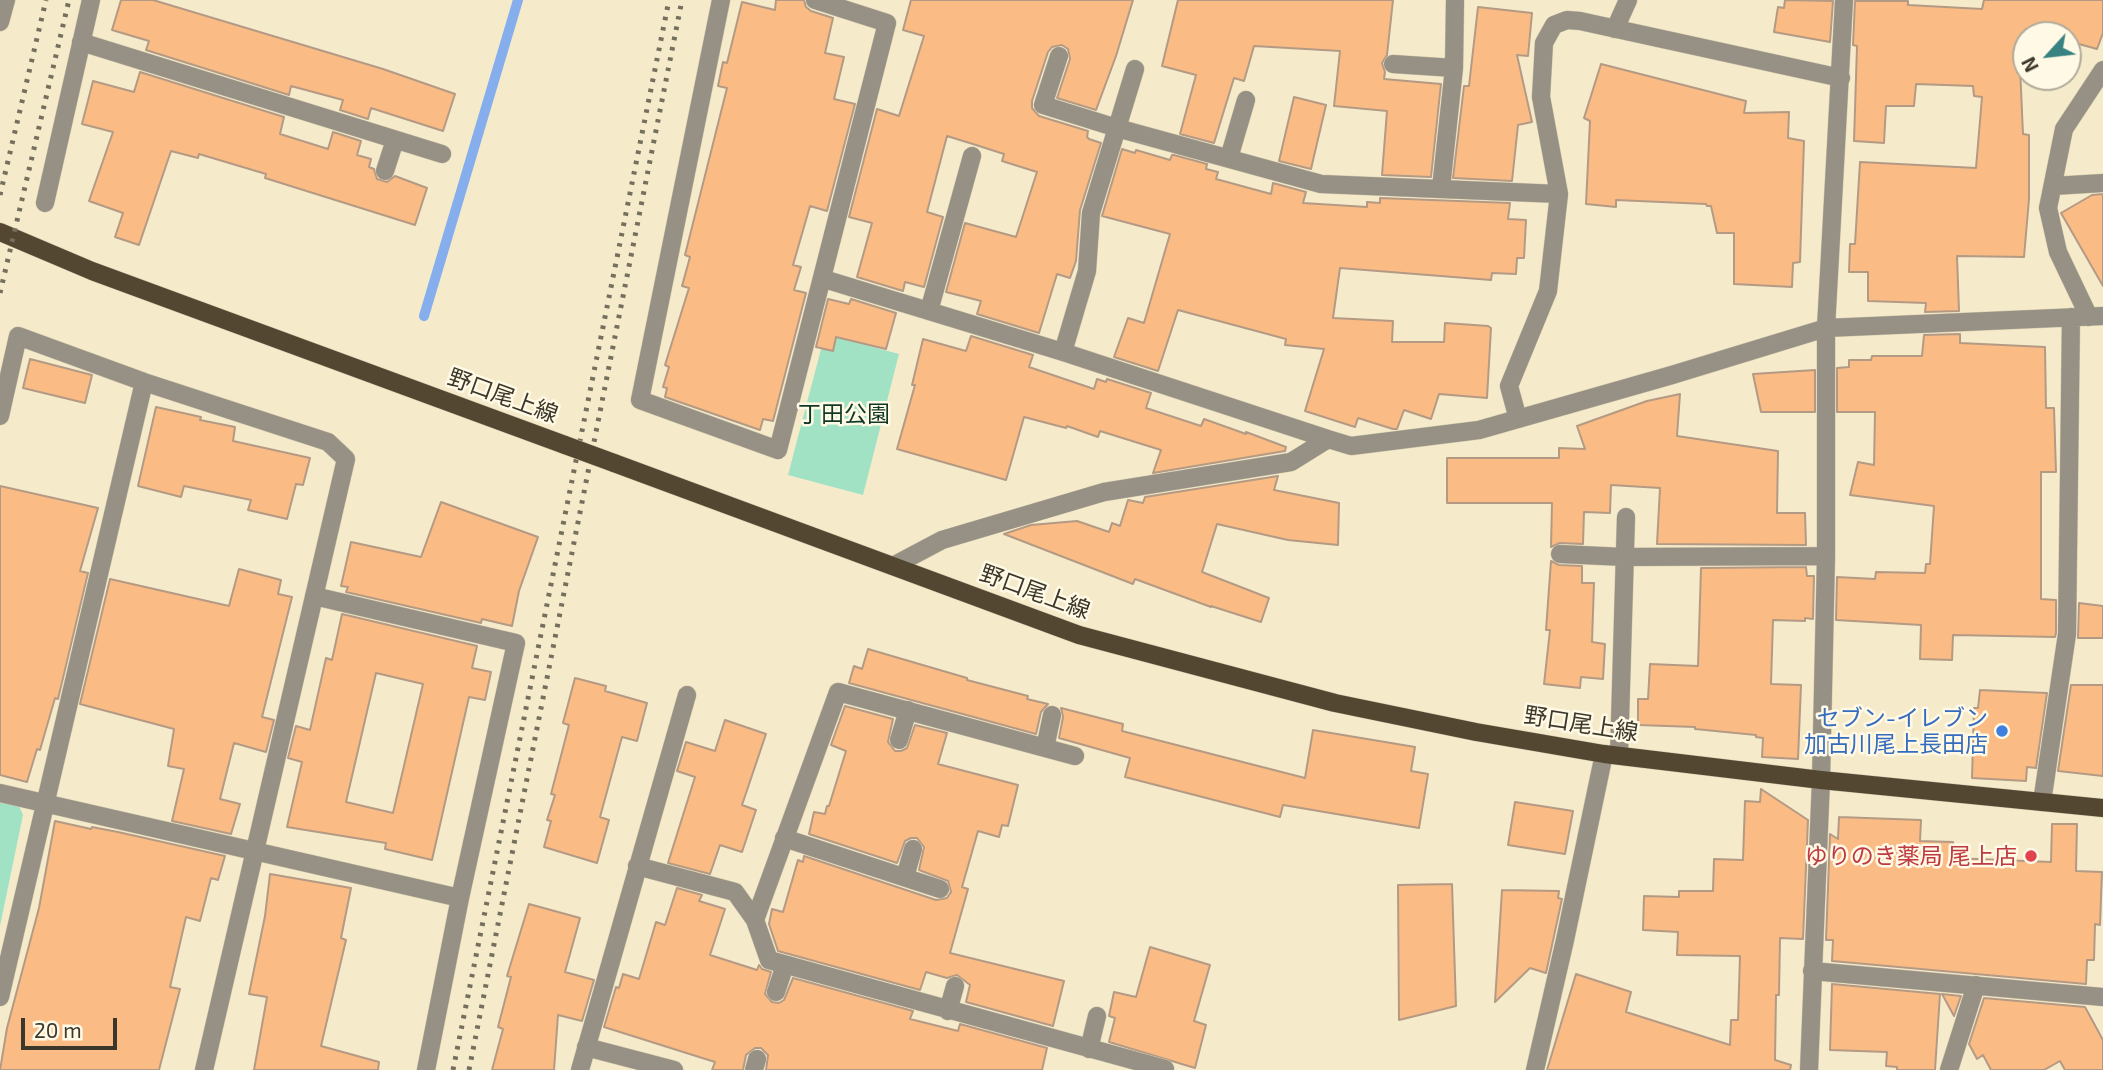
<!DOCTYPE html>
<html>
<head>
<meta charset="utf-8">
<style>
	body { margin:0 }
	#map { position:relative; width:2103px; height:1070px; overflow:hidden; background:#f5ebcb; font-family:"Exo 2",sans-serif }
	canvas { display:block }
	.north { position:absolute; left:2012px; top:21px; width:70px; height:70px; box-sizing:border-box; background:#fff9e5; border:2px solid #b1ab9b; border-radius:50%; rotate:243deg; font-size:19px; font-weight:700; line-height:28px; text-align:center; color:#3b372b }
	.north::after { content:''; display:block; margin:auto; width:24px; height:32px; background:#398282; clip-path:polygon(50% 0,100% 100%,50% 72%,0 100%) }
	.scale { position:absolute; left:21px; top:1018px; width:96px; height:32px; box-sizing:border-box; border:4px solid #3b372b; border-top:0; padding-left:9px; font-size:21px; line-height:24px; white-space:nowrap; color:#3b372b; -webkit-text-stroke:5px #fff9e5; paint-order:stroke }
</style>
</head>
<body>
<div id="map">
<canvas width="2103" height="1070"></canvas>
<div class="north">N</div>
<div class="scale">20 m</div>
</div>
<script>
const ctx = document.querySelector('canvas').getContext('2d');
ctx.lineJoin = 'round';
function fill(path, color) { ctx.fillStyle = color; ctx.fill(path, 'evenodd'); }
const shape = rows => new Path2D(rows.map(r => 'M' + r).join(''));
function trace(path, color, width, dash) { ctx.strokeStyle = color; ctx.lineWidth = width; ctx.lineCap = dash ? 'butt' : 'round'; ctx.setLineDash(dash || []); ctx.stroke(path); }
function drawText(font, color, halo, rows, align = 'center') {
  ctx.font = font + ' "Exo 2","Noto Sans JP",sans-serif'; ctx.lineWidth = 5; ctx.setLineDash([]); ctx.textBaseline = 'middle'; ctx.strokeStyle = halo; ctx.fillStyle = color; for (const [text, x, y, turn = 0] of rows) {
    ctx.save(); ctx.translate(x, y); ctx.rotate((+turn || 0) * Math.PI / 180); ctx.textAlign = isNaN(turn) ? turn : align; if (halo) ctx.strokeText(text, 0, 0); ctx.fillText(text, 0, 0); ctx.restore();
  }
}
const green = shape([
	[825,334,899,354,863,495,788,475],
	[0,802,19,806,23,815,0,926]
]);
const stream = shape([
	[424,316,518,0]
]);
const building = shape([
	[121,0,153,0,383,69,455,94,443,131,371,108,368,119,340,110,343,100,291,86,289,95,146,50,149,41,112,30,121,0],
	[776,0,804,0,806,7,811,11,833,18,825,53,844,57,834,99,855,104,827,211,810,206,793,265,801,267,794,290,806,293,773,421,763,419,760,430,665,397,667,388,663,387,669,367,665,365,689,288,682,286,690,257,685,255,727,88,718,86,723,62,727,63,742,2,775,10,776,0],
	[911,0,1133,0,1116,56,1096,110,1057,98,1070,59,1068,49,1062,45,1052,47,1048,52,1032,101,1032,108,1039,116,1088,131,1087,137,1089,139,1101,143,1080,210,1076,261,1070,278,1057,274,1039,333,977,314,981,301,946,292,965,223,1016,237,1037,172,1002,161,1004,154,976,145,947,136,927,212,943,217,924,287,905,282,903,291,857,277,872,223,849,217,877,109,899,116,924,36,903,30,911,0],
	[1178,0,1393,0,1387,55,1382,63,1385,72,1384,79,1441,84,1431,177,1382,175,1387,111,1334,106,1340,51,1254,46,1244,81,1234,78,1214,143,1180,134,1196,75,1162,66,1178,0],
	[1785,0,1833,1,1830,42,1774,32,1778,7,1784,8,1785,0],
	[1984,0,2103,0,2103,33,2097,49,2068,41,2068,35,2047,35,2043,30,2042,34,2026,29,2026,68,2020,67,2023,134,2029,135,2029,199,2024,257,1957,256,1959,311,1925,312,1926,303,1868,301,1868,272,1849,272,1850,244,1855,244,1860,162,1976,168,1982,97,1974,96,1973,86,1916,84,1914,106,1886,106,1884,143,1854,141,1857,46,1853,45,1855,1,1908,1,1908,5,1982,9,1984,0],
	[1478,7,1532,13,1528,56,1517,55,1532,122,1518,125,1512,181,1453,178,1464,86,1469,86,1478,7],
	[1601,64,1746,101,1744,113,1789,112,1788,138,1804,141,1800,262,1793,263,1792,287,1734,284,1734,233,1717,233,1711,206,1707,206,1706,204,1616,200,1616,207,1586,204,1590,121,1584,118,1601,64],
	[140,72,284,117,280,134,328,149,333,132,361,141,357,155,371,159,369,167,374,169,377,179,387,182,395,176,427,188,415,225,265,178,266,174,199,154,198,158,171,151,139,245,115,237,123,213,89,201,113,132,82,124,93,81,134,92,140,72],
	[1294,97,1326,105,1311,169,1279,161,1294,97],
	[1122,149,1135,153,1136,150,1170,160,1172,155,1174,155,1207,164,1206,169,1218,172,1216,179,1271,194,1273,183,1306,192,1303,203,1367,207,1367,202,1380,203,1380,198,1510,203,1508,219,1526,220,1524,258,1517,258,1516,274,1492,273,1491,280,1340,268,1333,318,1393,321,1392,342,1444,342,1445,323,1488,326,1491,328,1487,398,1439,394,1431,419,1404,410,1397,429,1393,429,1358,418,1355,427,1305,411,1324,349,1285,345,1286,339,1178,310,1158,371,1114,357,1128,318,1144,323,1170,234,1102,216,1122,149],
	[2103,194,2103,286,2061,213,2092,195,2103,194],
	[828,299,849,304,851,299,896,313,886,349,836,337,833,351,816,347,828,299],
	[1960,334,1960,343,2045,347,2046,408,2054,408,2056,472,2041,472,2041,599,2056,600,2056,633,2055,637,1953,635,1952,660,1920,659,1921,625,1836,620,1837,577,1875,579,1876,572,1925,573,1926,564,1930,564,1934,506,1850,495,1858,462,1874,465,1875,412,1837,412,1837,368,1849,367,1849,360,1871,360,1872,356,1922,356,1924,335,1960,334],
	[971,336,1033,355,1029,367,1094,389,1097,379,1106,382,1107,379,1151,393,1146,408,1201,426,1204,419,1246,434,1246,432,1286,447,1285,451,1153,473,1161,450,1100,431,1098,437,1067,426,1066,428,1024,417,1006,480,897,449,915,385,912,385,923,339,966,351,971,336],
	[30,359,92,375,85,403,23,388,30,359],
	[1815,370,1815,412,1761,412,1753,374,1815,370],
	[1680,394,1677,436,1778,451,1777,513,1805,513,1806,545,1657,544,1660,488,1611,485,1610,513,1584,512,1583,544,1560,543,1551,547,1552,503,1447,503,1447,458,1559,458,1559,448,1585,449,1577,426,1647,401,1680,394],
	[156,407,201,417,200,420,235,427,233,441,310,458,303,485,296,484,287,519,248,510,251,500,184,486,181,497,138,486,156,407],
	[1278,476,1274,490,1339,503,1338,545,1288,540,1217,524,1202,572,1269,598,1261,622,1211,606,1211,607,1135,579,1133,584,1004,534,1031,525,1077,521,1109,532,1112,523,1120,526,1128,500,1143,503,1145,497,1278,476],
	[0,486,98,508,80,571,88,573,58,699,55,698,40,750,37,749,27,782,0,775,0,486],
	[441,502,538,537,519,591,512,626,482,619,481,623,346,592,348,587,341,586,351,542,421,557,441,502],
	[1551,561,1559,565,1582,566,1582,583,1594,583,1592,642,1605,644,1603,679,1581,677,1580,688,1544,684,1550,630,1546,630,1551,561],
	[1806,567,1807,576,1814,576,1813,619,1805,618,1805,621,1773,620,1771,684,1801,685,1798,759,1762,757,1763,738,1756,737,1756,735,1695,729,1695,727,1638,725,1638,699,1648,699,1650,664,1698,666,1701,568,1806,567],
	[239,569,281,580,278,594,292,597,262,717,274,720,266,752,234,743,220,799,240,804,231,834,172,821,184,769,168,766,174,729,80,704,110,579,229,606,239,569],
	[2079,603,2103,606,2103,638,2078,638,2079,603],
	[342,614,477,646,472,668,491,672,485,700,469,697,432,860,385,849,386,843,287,827,302,762,288,758,296,726,310,730,326,658,332,660,342,614],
	[376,673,423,684,393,813,346,802,376,673],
	[868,649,967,678,967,680,1028,696,1027,699,1048,704,1041,712,1036,734,849,683,854,666,862,669,868,649],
	[575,678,606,686,605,691,647,703,637,741,622,737,600,817,609,820,597,863,544,847,551,821,547,820,555,795,551,794,569,725,563,723,575,678],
	[2071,685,2103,685,2103,776,2058,771,2071,685],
	[1980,690,2047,693,2036,768,2027,767,2026,781,1972,778,1974,708,1978,708,1980,690],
	[845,706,893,719,888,742,895,751,901,751,907,748,915,725,947,733,938,764,1018,785,1008,826,1002,825,999,837,978,831,962,887,968,889,950,953,1064,981,1053,1026,966,1002,970,985,957,975,947,978,926,972,920,990,778,951,769,924,772,909,783,912,798,860,803,862,804,856,936,900,947,898,951,892,948,881,919,870,924,847,917,838,911,838,905,841,897,863,809,834,814,812,825,814,827,806,829,806,846,751,831,745,845,706],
	[1061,708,1123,724,1122,731,1305,778,1313,730,1415,747,1411,771,1428,774,1419,828,1283,805,1280,817,1125,777,1130,758,1059,738,1063,717,1061,708],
	[725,720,766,734,742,805,756,810,742,852,720,845,710,874,668,863,695,777,677,771,686,742,715,751,725,720],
	[1761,789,1808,820,1803,939,1780,938,1779,995,1776,995,1775,1060,1791,1065,1790,1070,1547,1070,1576,974,1631,992,1626,1012,1730,1045,1731,1020,1738,1020,1740,956,1677,955,1678,932,1643,930,1644,896,1679,897,1679,891,1713,891,1714,859,1743,860,1745,801,1760,802,1761,789],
	[1515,802,1573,811,1565,854,1508,845,1515,802],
	[1839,817,1921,820,1920,841,1953,842,1952,858,2051,862,2052,824,2077,824,2076,871,2102,872,2100,925,2095,924,2094,960,2087,960,2086,984,1832,961,1833,940,1826,940,1830,834,1838,839,1839,817],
	[55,821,91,829,92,827,118,832,225,856,218,880,211,878,200,921,186,917,170,987,180,989,159,1070,0,1070,7,1028,39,908,55,821],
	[270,874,351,888,341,938,346,940,321,1046,379,1062,378,1070,254,1070,267,997,249,994,265,916,270,874],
	[1452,884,1456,1006,1399,1020,1398,885,1452,884],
	[677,888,702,895,699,901,725,909,710,955,757,970,759,965,762,969,771,972,765,994,772,1002,779,1003,784,1000,793,978,913,1011,910,1019,958,1031,960,1024,1047,1048,1042,1070,766,1070,768,1055,761,1048,755,1048,746,1055,743,1070,712,1070,715,1062,604,1027,616,987,619,988,623,974,639,979,656,922,665,925,677,888],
	[1502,890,1559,891,1558,898,1562,899,1546,973,1530,968,1495,1002,1502,890],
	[529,904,580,918,565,972,594,980,582,1021,558,1015,554,1070,492,1070,503,1029,498,1027,511,977,507,976,529,904],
	[1150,947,1210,965,1194,1021,1206,1025,1195,1068,1109,1042,1115,1018,1109,1016,1114,992,1136,997,1150,947],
	[1832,984,1940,994,1935,1070,1897,1070,1897,1067,1886,1066,1887,1052,1830,1050,1832,984],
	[1942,994,1961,996,1954,1016,1942,994],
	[1984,998,2085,1007,2103,1040,2103,1070,2065,1070,2060,1061,2044,1070,1991,1070,1983,1055,1977,1059,1969,1044,1984,998]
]);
const minor = shape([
	[721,0,640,400,778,450,887,23,815,0],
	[0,22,6,0],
	[1615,29,1628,0],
	[81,42,442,154],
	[1059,56,1043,105,1117,128,1135,69],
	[1393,64,1454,68],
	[1229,158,1246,100],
	[385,171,395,140],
	[2053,186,2103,183],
	[1441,188,1454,68,1455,0],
	[45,203,91,0],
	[824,279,1063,352,1328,439],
	[929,311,972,156],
	[2089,317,2058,252,2048,208,2064,129,2103,70],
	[1063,352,1087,271,1091,213,1117,128,1321,184,1559,194],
	[0,416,18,336,144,382,328,442,346,459,204,1070],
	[1518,419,1509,386,1548,291,1559,194,1541,97,1544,43,1554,25,1567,20,1580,21,1841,78],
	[1560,554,1624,557,1826,556],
	[893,566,942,540,1104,492,1291,462,1328,439,1351,446,1479,430,1672,375,1826,328,2103,316],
	[314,596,516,643,460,898,426,1070],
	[899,740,908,710],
	[1045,748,1052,715],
	[1619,755,1626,517],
	[0,793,460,898],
	[2042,802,2067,634,2071,317],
	[784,838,940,889],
	[637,866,735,892,755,920,769,960,1165,1069],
	[905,877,913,849],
	[755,920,838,692,1075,756],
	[1812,971,2103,997],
	[776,992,785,965],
	[0,997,144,382],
	[948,1011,955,986],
	[586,1047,674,1070],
	[1089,1049,1097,1016],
	[580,1070,687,695],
	[754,1070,757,1059],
	[1535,1070,1565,940,1604,754],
	[1809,1070,1821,780,1826,556,1826,328,1844,0],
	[1949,1070,1976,985]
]);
const major = shape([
	[0,232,92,271,565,445],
	[614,463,1079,635,1335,703,1476,732,1604,754,1821,780,2103,808]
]);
const rail = shape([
	[0,195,46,0],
	[0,293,69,0],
	[453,1070,669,0],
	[469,1070,682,0]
]);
const majorBridge = shape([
	[565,445,614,463]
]);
const markers = [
	[2002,731,7,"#3f7fe0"],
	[2031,856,7,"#e0444e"]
];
const streetNames = [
	["野口尾上線",503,396,20],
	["野口尾上線",1035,592,20],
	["野口尾上線",1581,724,9]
];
const parkNames = [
	["丁田公園",844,414]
];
const shopNames = [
	["セブン-イレブン",1988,718],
	["加古川尾上長田店",1988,744]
];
const healthNames = [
	["ゆりのき薬局 尾上店",2017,856]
];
fill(green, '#a1e2c4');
trace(stream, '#86aeed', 10);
fill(building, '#fabc84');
trace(building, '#b49a84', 2);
trace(minor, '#d0c7ab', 19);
trace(major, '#d0c7ab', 19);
trace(minor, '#979084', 18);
trace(major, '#534732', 18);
trace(rail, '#756f5d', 5, [3.5, 7]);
trace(majorBridge, '#d0c7ab', 19, []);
trace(majorBridge, '#534732', 18);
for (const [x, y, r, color] of markers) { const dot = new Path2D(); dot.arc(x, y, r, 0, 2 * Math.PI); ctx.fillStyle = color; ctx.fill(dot); trace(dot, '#fff9e5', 2.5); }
drawText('23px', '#3b372b', '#fff9e5', streetNames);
drawText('23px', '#0f3727', '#fff9e5', parkNames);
drawText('23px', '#366cbe', '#fff9e5', shopNames, 'right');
drawText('23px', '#be3a42', '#fff9e5', healthNames, 'right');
</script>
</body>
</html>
